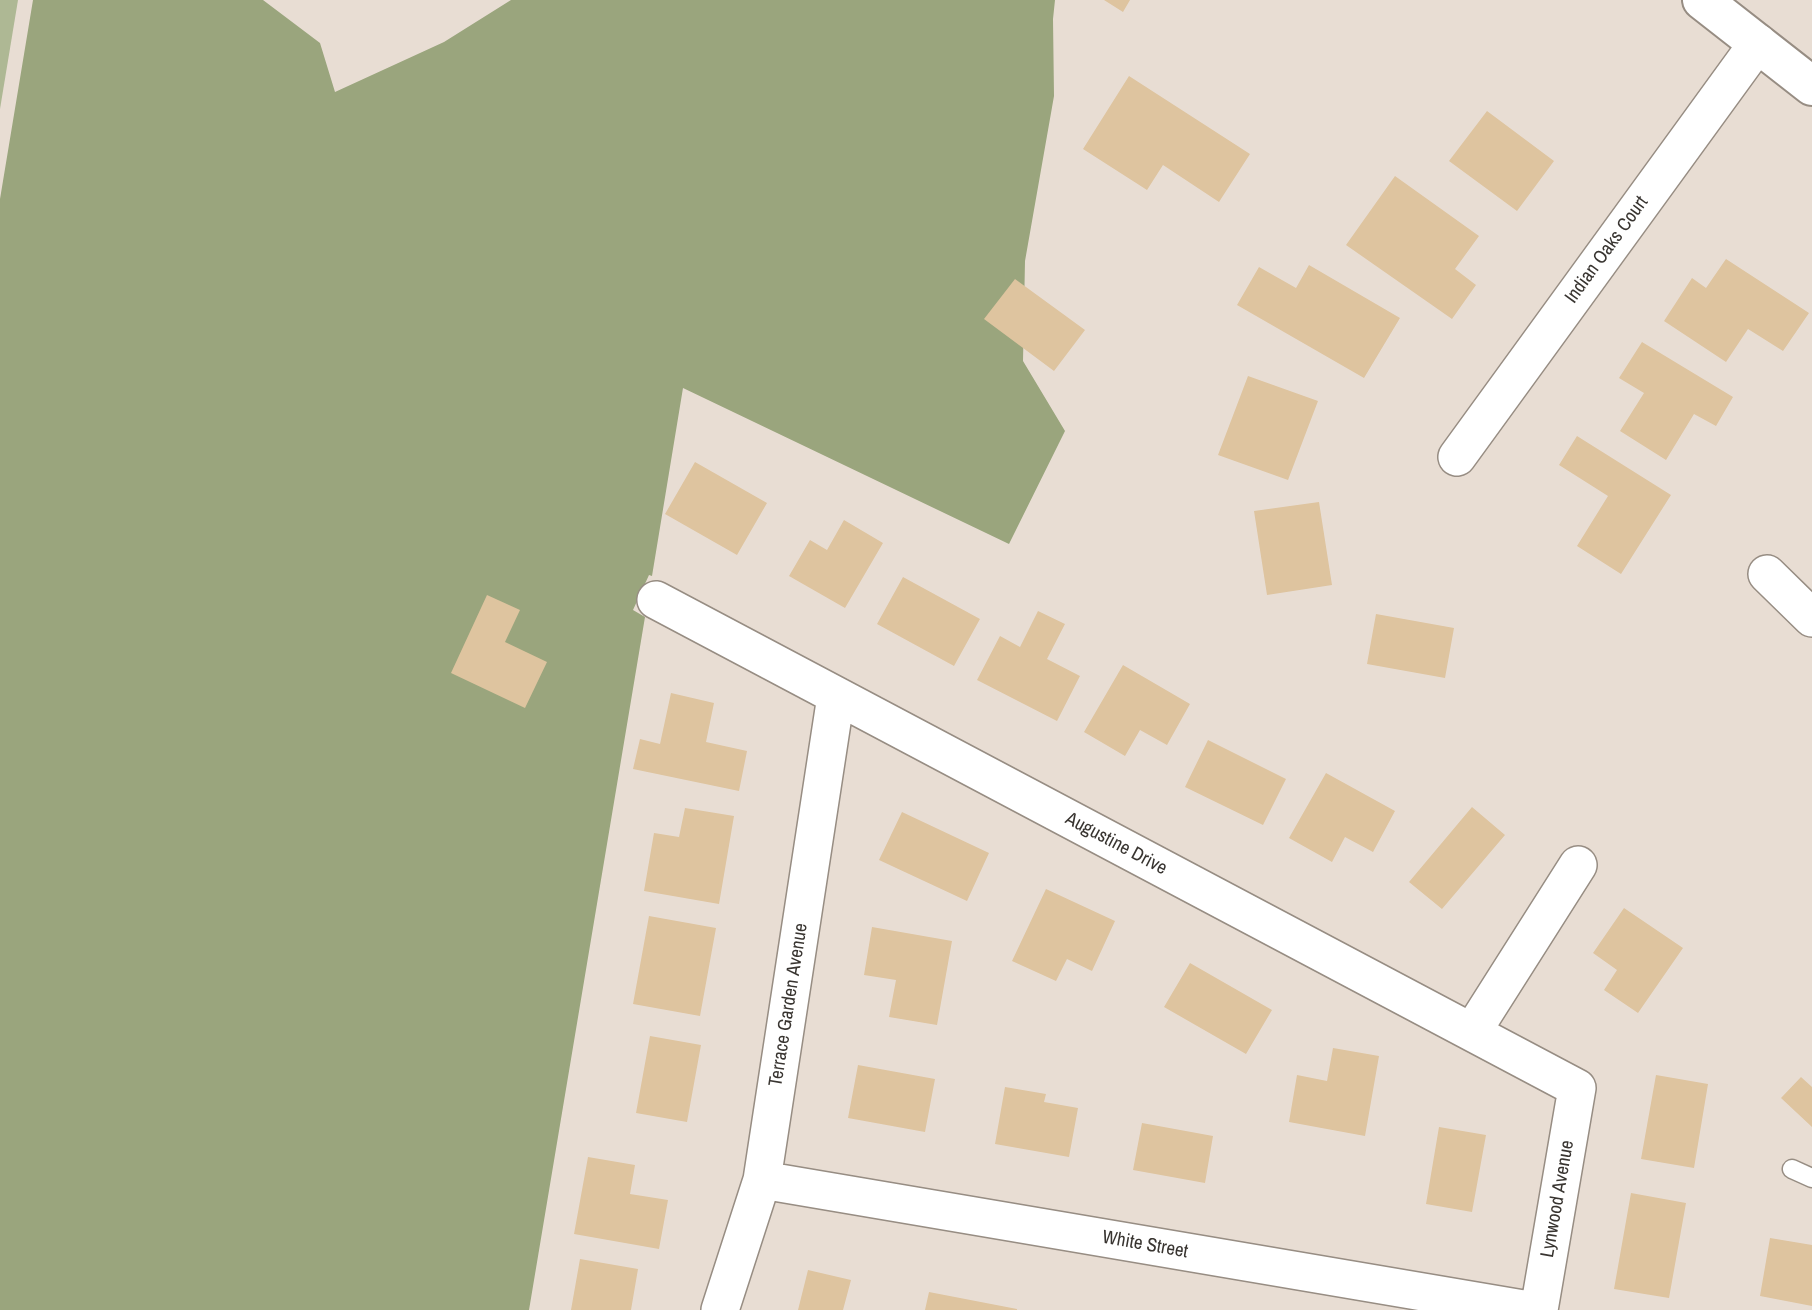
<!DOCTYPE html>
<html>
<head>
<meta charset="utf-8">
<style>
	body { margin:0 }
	canvas { display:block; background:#e8ddd3 }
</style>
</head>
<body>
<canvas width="1812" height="1310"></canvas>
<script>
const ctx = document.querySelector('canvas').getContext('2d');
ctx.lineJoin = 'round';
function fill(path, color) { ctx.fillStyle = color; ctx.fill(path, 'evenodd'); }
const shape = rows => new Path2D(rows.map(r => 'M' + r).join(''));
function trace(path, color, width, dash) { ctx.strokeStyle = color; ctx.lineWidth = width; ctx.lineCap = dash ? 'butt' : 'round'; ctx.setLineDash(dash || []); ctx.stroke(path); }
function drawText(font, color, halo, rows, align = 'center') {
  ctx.font = font + ' "Archivo Narrow",sans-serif'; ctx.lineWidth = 6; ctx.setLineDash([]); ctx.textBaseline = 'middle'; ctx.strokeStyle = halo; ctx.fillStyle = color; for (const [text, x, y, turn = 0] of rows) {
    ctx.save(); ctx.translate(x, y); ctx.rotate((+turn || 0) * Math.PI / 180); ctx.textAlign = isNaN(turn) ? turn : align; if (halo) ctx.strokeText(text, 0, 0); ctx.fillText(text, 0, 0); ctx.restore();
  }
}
const green = shape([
	[0,0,18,0,0,109]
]);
const forest = shape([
	[33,0,263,0,320,43,335,92,444,42,511,0,1055,0,1053,19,1054,96,1025,261,1023,361,1065,431,1009,544,683,388,652,576,649,575,633,610,645,617,529,1310,0,1310,0,199]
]);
const building = shape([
	[1104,0,1130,0,1123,12],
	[1129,76,1250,154,1219,202,1163,165,1147,190,1083,149],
	[1487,111,1554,161,1517,211,1449,161],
	[1395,176,1479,236,1455,269,1476,285,1452,319,1346,245],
	[1726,259,1809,313,1783,351,1748,329,1726,362,1664,321,1692,278,1706,288],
	[1309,265,1400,318,1364,378,1237,305,1259,267,1296,288],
	[1015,279,1085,330,1054,371,984,319],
	[1642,342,1733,397,1716,426,1694,414,1666,460,1620,431,1644,393,1619,378],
	[1248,376,1318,401,1288,480,1218,455],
	[1577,436,1671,495,1621,574,1577,546,1608,496,1559,465],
	[695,462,767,503,737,555,665,514],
	[1319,502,1332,585,1267,595,1254,511],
	[844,520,883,543,845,608,789,576,810,540,827,550],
	[903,577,980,619,954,666,877,624],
	[487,595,520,610,505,642,547,662,525,708,451,673],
	[1038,611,1065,624,1047,659,1080,676,1057,721,977,680,1000,636,1020,647],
	[1376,614,1454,628,1445,678,1367,664],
	[1123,665,1190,704,1167,745,1140,730,1125,756,1084,732],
	[671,693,714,703,706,742,747,751,739,791,633,769,640,739,660,744],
	[1208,740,1286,779,1263,825,1185,787],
	[1326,773,1395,811,1373,852,1345,837,1332,862,1289,838],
	[1472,807,1505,835,1442,909,1409,882],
	[685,808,734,816,719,904,644,891,654,833,679,837],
	[902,812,989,853,967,901,879,860],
	[1046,889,1115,921,1092,971,1067,959,1056,981,1012,961],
	[1624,908,1683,948,1638,1013,1604,990,1617,970,1593,953],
	[649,916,716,928,700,1016,633,1004],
	[872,927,952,941,937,1025,889,1017,896,980,864,975],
	[1190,963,1272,1010,1246,1054,1164,1007],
	[650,1036,701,1045,687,1122,636,1113],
	[1333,1048,1379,1056,1365,1136,1289,1122,1297,1075,1327,1081],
	[858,1065,935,1079,925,1132,848,1118],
	[1656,1075,1708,1084,1694,1168,1641,1159],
	[1801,1077,1812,1087,1812,1127,1781,1098],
	[1005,1087,1046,1094,1044,1102,1078,1108,1069,1157,995,1144],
	[1142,1123,1213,1136,1205,1183,1133,1170],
	[1439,1127,1486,1135,1472,1212,1426,1204],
	[588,1157,635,1165,630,1194,668,1200,659,1249,574,1234],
	[1631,1193,1686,1203,1669,1298,1614,1289],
	[1770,1238,1812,1245,1812,1306,1760,1296],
	[580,1259,638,1269,631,1310,571,1310],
	[808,1270,851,1280,843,1310,798,1310],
	[929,1292,1017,1309,1017,1310,925,1310]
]);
const lane = shape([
	[1792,1169,1812,1178]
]);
const street = shape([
	[1457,457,1758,43],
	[1767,574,1812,618],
	[656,600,1577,1088,1539,1310],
	[1472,1032,1578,865],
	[762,1180,1529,1310],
	[720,1310,762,1180,836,696]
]);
const secondary = shape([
	[1702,0,1812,86]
]);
const streetNames = [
	["Indian Oaks Court",1607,250,-54],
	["Augustine Drive",1116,844,28],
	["Terrace Garden Avenue",789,1005,-81],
	["Lynwood Avenue",1558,1199,-80],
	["White Street",1145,1245,10]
];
fill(green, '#aeb894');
fill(forest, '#9aa57d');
fill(building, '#dec49f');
trace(lane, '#978d83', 21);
trace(street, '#978d83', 40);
trace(secondary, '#978d83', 42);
trace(lane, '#fff', 18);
trace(street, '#fff', 37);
trace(secondary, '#fff', 38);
drawText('19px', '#393531', '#fff', streetNames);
</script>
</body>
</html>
